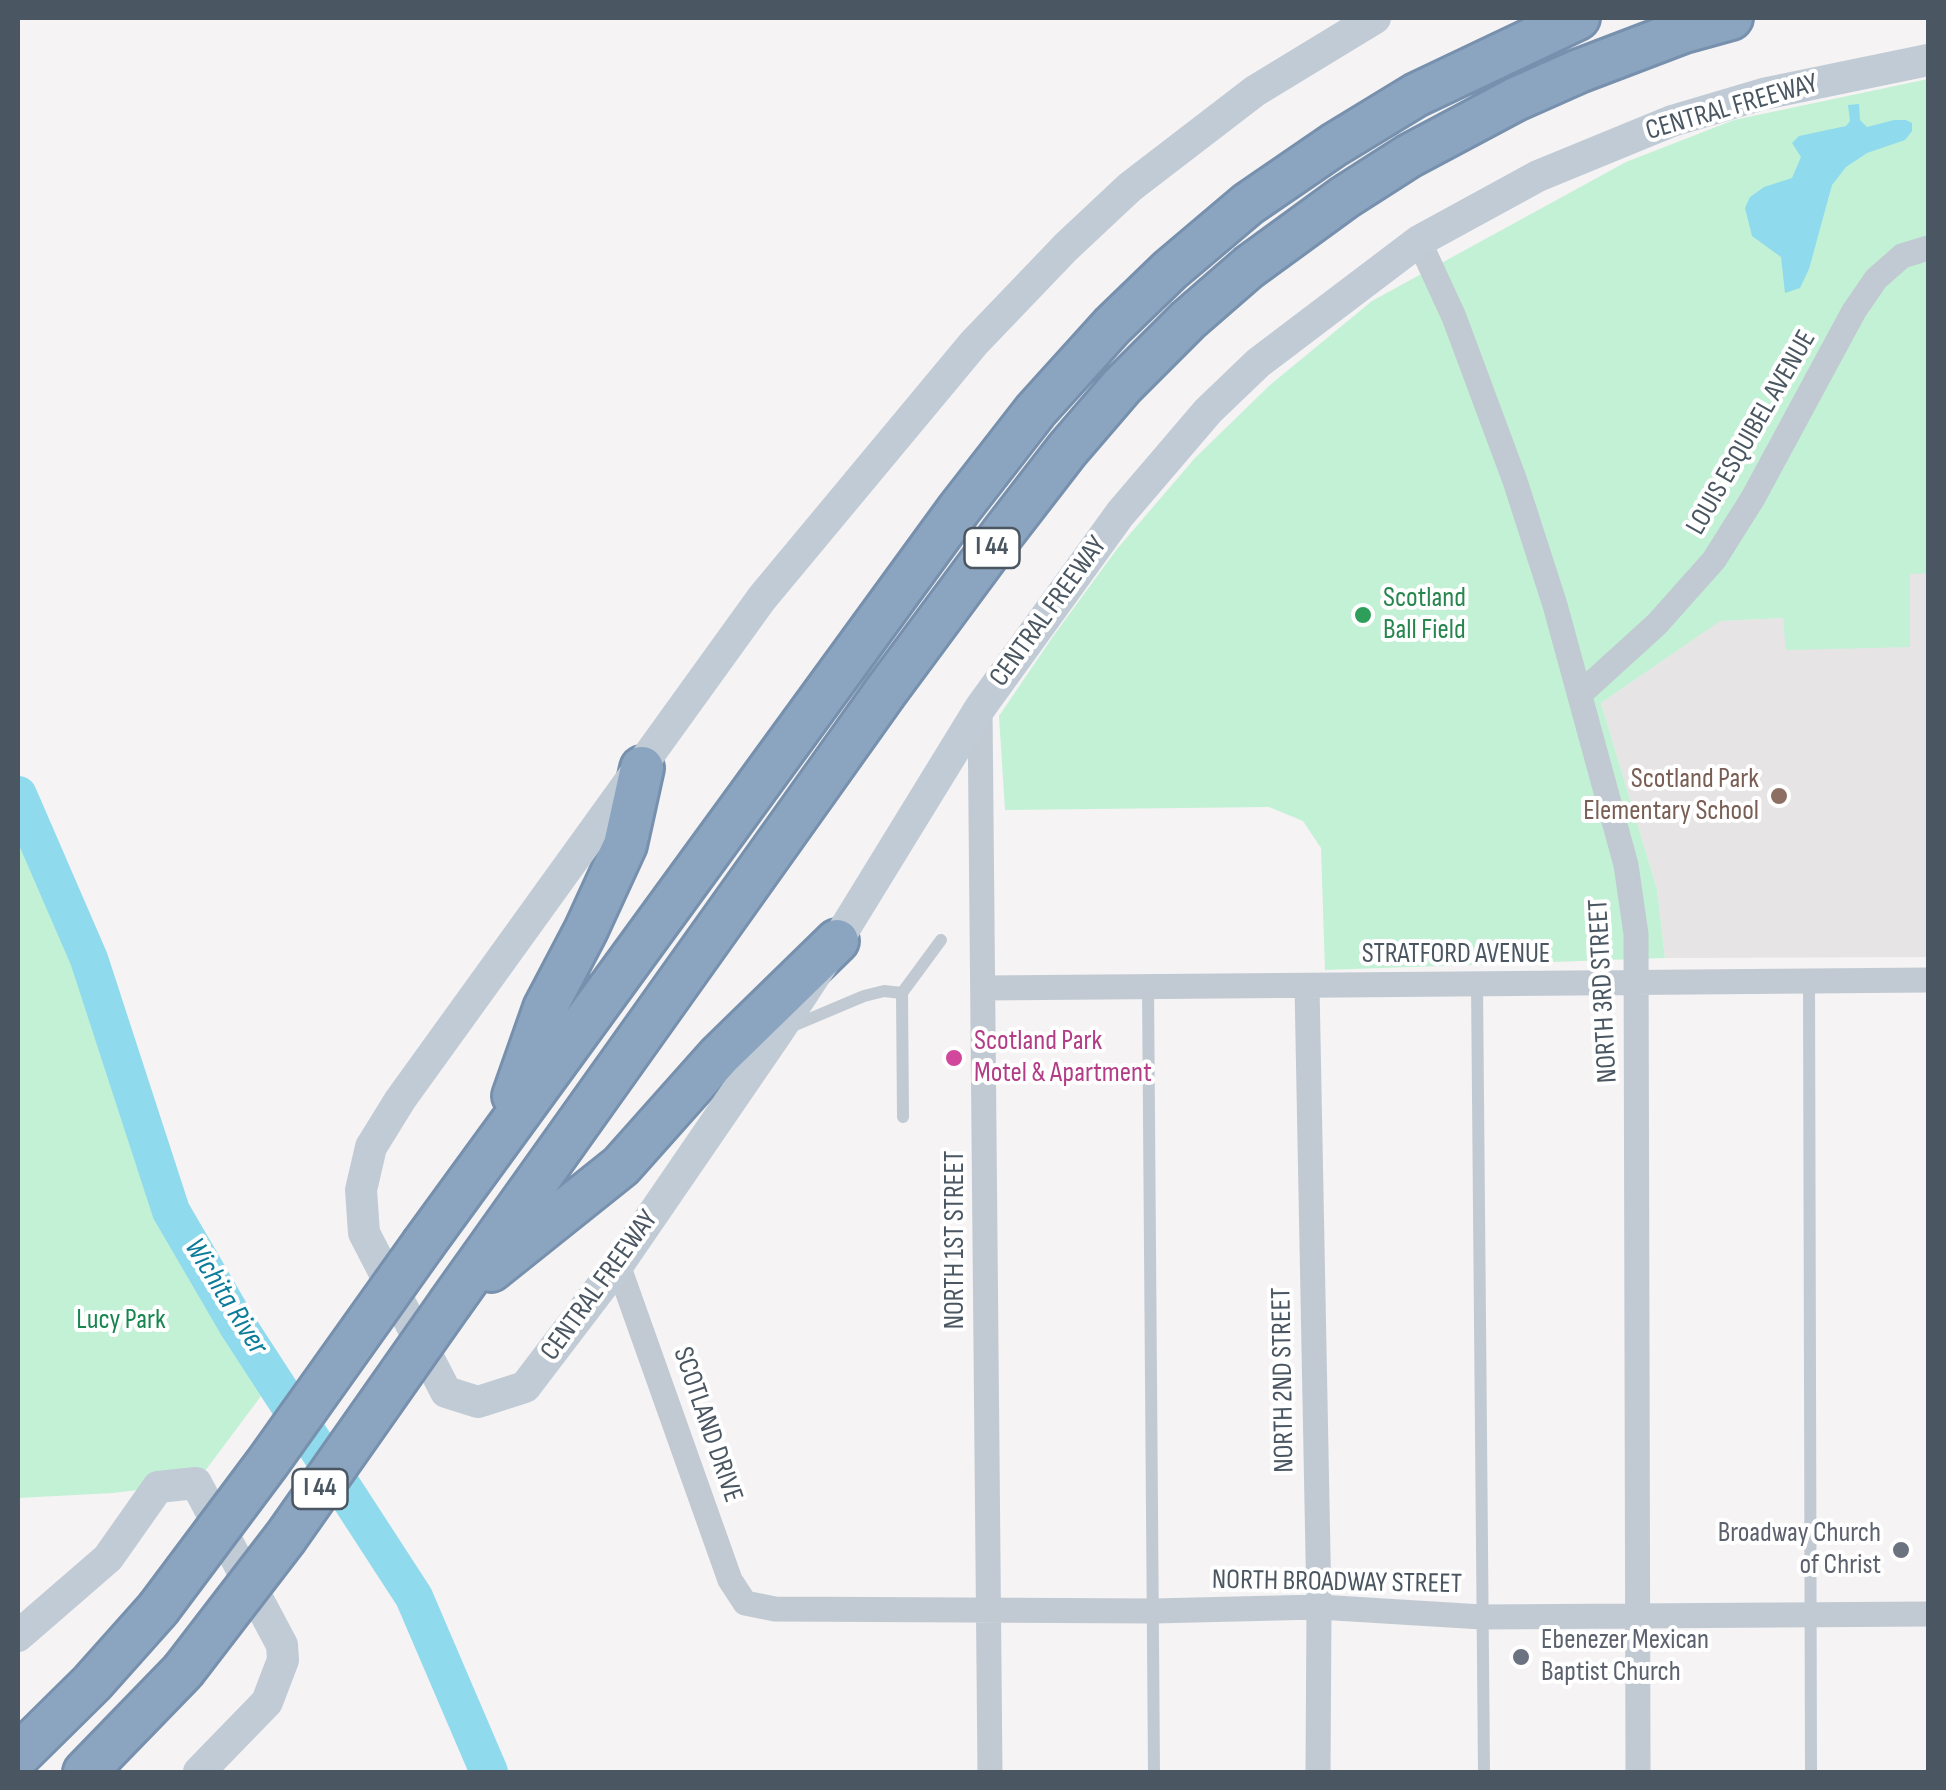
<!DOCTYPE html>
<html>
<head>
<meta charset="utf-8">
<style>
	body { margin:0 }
	#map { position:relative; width:1946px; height:1790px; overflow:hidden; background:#f5f3f3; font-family:"Sofia Sans Condensed",sans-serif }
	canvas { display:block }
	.frame { position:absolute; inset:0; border:20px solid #4a5661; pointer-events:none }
</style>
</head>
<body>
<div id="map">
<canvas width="1946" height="1790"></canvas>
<div class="frame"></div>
</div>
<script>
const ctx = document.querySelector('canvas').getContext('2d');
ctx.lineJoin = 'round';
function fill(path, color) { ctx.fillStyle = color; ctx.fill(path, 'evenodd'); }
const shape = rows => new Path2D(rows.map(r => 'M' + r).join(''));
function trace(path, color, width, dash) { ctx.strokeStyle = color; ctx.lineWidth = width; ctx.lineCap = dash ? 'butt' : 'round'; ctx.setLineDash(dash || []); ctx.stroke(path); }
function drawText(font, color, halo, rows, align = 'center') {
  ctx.font = font + ' "Sofia Sans Condensed",sans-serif'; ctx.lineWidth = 8; ctx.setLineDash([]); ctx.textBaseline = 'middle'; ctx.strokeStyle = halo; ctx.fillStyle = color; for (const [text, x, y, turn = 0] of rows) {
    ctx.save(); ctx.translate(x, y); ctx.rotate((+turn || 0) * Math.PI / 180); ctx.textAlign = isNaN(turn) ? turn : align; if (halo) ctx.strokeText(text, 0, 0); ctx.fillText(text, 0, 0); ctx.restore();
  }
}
const education = shape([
	[1910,573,1928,573,1928,957,1665,958,1657,889,1601,703,1719,621,1783,618,1787,650]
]);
const green = shape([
	[1928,79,1928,573,1910,574,1910,647,1786,650,1783,618,1720,621,1601,703,1657,889,1665,958,1325,970,1321,848,1303,821,1269,807,1005,810,999,716,1054,635,1117,549,1195,458,1270,385,1372,301,1626,162,1734,120],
	[18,795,89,959,171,1211,273,1380,196,1483,113,1493,18,1498]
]);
const water = shape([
	[1859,104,1860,120,1867,127,1894,120,1906,120,1912,123,1912,131,1905,140,1867,153,1846,167,1832,185,1809,269,1800,288,1785,293,1781,257,1752,236,1745,208,1750,197,1764,187,1792,178,1801,157,1792,143,1799,136,1846,126,1850,121,1848,105]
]);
const river = shape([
	[18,795,89,959,171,1211,238,1326,414,1597,489,1772]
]);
const lane = shape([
	[1809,981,1811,1772],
	[1477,984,1484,1772],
	[1148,987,1154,1772],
	[902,993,941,940],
	[788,1028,864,996,884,991,902,993,903,1117]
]);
const street = shape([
	[1419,241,1454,317,1515,481,1555,605,1626,865,1636,934,1638,1772],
	[1580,694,1657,624,1714,560,1753,498,1854,311,1876,279,1902,256,1928,248],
	[980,708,990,1772],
	[1307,986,1319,1607,1318,1772],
	[984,988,1928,980],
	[618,1265,730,1580,745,1603,775,1609,1154,1611,1319,1607,1482,1617,1928,1614]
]);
const secondary = shape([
	[1375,18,1255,91,1130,187,1066,247,974,343,762,598,400,1100,371,1147,361,1190,364,1233,446,1392,478,1402,525,1387,618,1265,777,1033,837,941,980,708,1120,514,1208,411,1258,363,1419,241,1538,176,1672,121,1763,94,1928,60],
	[18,1636,108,1558,158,1487,196,1483,282,1645,283,1660,267,1702,199,1772]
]);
const highway = shape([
	[514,1096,545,1008,586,930,625,845,642,768],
	[424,1243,959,509,1036,410,1112,326,1170,270,1248,204,1334,145,1416,95,1578,18],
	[491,1270,621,1166,719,1056,837,941],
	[451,1302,886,691,1003,533,1067,450,1122,386,1188,320,1249,267,1345,197,1409,156,1516,99,1579,71,1684,31,1731,18],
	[18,1756,92,1683,158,1609],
	[85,1772,183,1671]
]);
const highwayBridge = shape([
	[158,1609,268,1462,424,1243],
	[183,1671,286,1537,451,1302]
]);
const markers = [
	[1363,615,10,"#2e9e5b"],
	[1779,796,10,"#8d6e63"],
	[954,1058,10,"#d1479c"],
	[1901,1550,10,"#6b7280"],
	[1521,1657,10,"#6b7280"]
];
const shields = [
	[992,548,55],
	[320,1489,55]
];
const shieldNames = [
	["I 44",992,548],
	["I 44",320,1489]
];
const streetNames = [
	["CENTRAL FREEWAY",1732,108,-16],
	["LOUIS ESQUIBEL AVENUE",1752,433,-60],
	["CENTRAL FREEWAY",1049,612,-54],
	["STRATFORD AVENUE",1456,955],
	["NORTH 3RD STREET",1604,991,-93],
	["NORTH 1ST STREET",956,1240,-90],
	["CENTRAL FREEWAY",600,1286,-54],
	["NORTH 2ND STREET",1284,1380,-91],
	["SCOTLAND DRIVE",707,1425,71],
	["NORTH BROADWAY STREET",1337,1583,1]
];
const leisureNames = [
	["Scotland",1383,599],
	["Ball Field",1383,631]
];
const educationNames = [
	["Scotland Park",1759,780],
	["Elementary School",1759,812]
];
const hotelNames = [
	["Scotland Park",974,1042],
	["Motel & Apartment",974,1074]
];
const parkNames = [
	["Lucy Park",121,1321]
];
const worshipNames = [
	["Broadway Church",1881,1534],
	["of Christ",1881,1566],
	["Ebenezer Mexican",1541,1641,"left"],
	["Baptist Church",1541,1673,"left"]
];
const waterNames = [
	["Wichita River",225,1297,58]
];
fill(education, '#e6e4e5');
fill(green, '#c3f1d5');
fill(water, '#90daee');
trace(river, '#90daee', 38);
trace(highway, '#7690ad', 48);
trace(lane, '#c1cad2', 12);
trace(street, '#c1cad2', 25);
trace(secondary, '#c1cbd6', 32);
trace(highway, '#8ba5c1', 42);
trace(highwayBridge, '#7690ad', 48, []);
trace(highwayBridge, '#8ba5c1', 42);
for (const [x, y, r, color] of markers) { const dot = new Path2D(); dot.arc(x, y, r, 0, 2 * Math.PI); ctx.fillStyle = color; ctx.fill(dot); trace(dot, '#fff', 4); }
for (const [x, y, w] of shields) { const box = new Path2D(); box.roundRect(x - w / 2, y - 20, w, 40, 8); ctx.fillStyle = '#fff'; ctx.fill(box); trace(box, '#4a5661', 2.5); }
drawText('bold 25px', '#4a5661', null, shieldNames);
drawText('28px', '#4a5661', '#fff', streetNames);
drawText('28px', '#27864d', '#fff', leisureNames, 'left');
drawText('28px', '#785e54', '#fff', educationNames, 'right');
drawText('28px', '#b23c85', '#fff', hotelNames, 'left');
drawText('28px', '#17864f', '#fff', parkNames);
drawText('28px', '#5b616d', '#fff', worshipNames, 'right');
drawText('italic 30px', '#0c7c9b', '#fff', waterNames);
</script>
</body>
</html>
